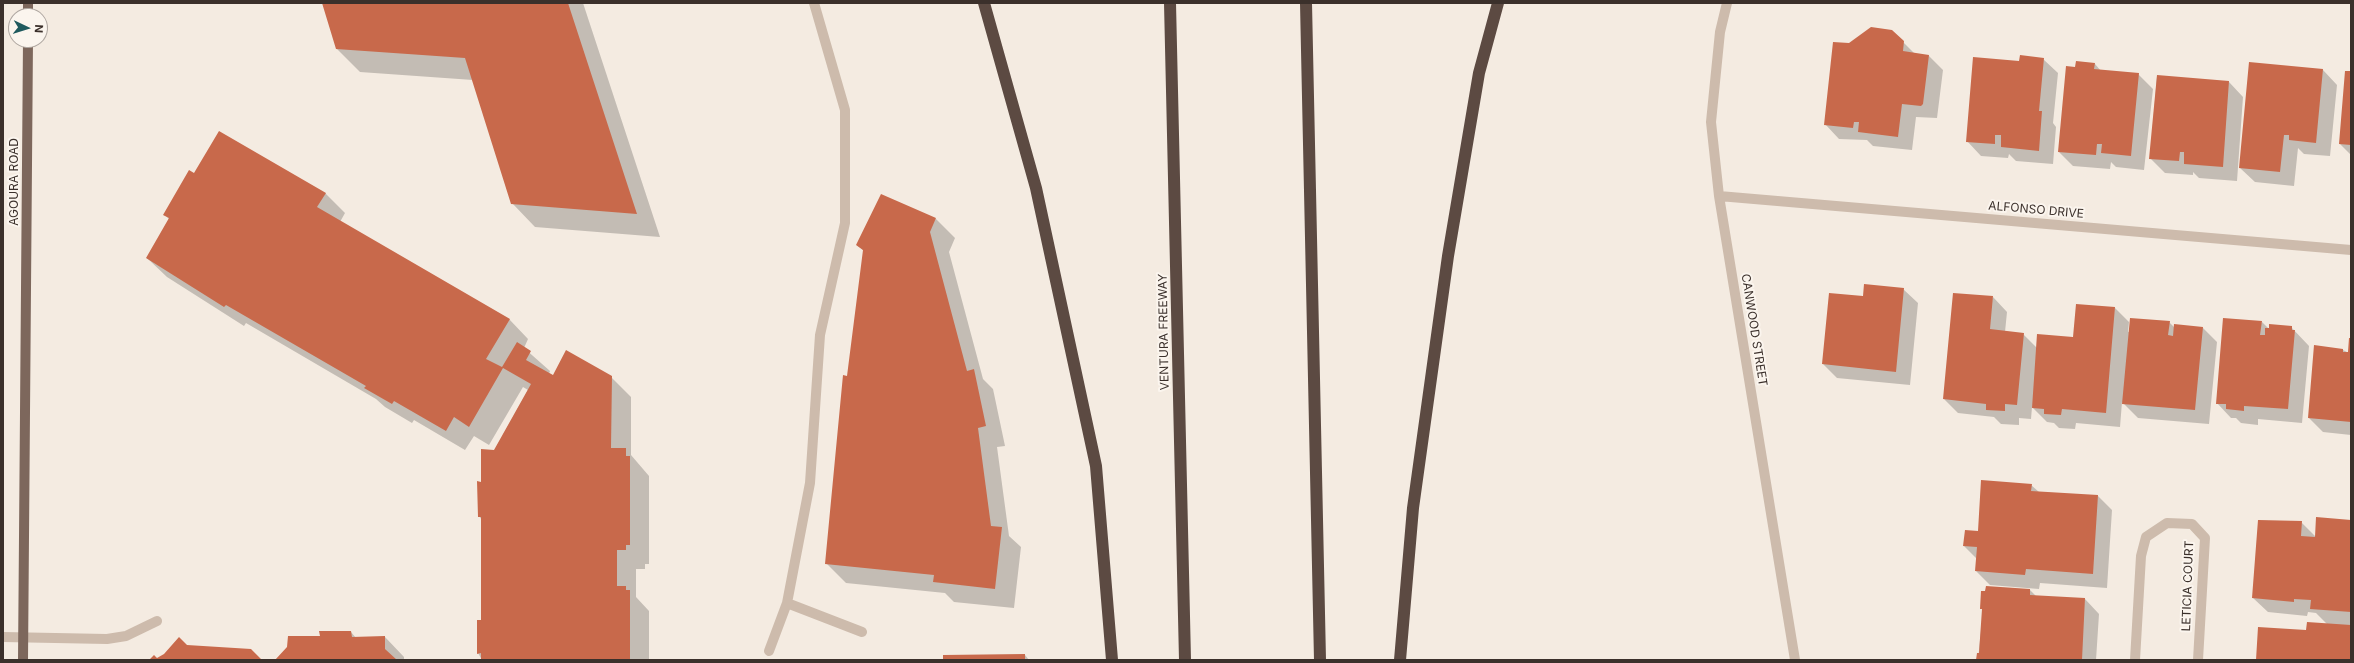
<!DOCTYPE html>
<html>
<head>
<meta charset="utf-8">
<style>
	body { margin:0 }
	#map { position:relative; width:2354px; height:663px; overflow:hidden; background:#f4ebe1; font-family:Inter,sans-serif }
	canvas { display:block }
	.frame { position:absolute; inset:0; border:4px solid #3b302b; pointer-events:none }
	.north { position:absolute; left:8px; top:8px; width:40px; height:40px; box-sizing:border-box; background:#fbf5ee; border:1px solid #aea6a0; border-radius:50%; rotate:94deg; font-size:11px; font-weight:700; line-height:16px; text-align:center; color:#3b302b }
	.north::after { content:''; display:block; margin:auto; width:14px; height:18px; background:#1f5a5e; clip-path:polygon(50% 0,100% 100%,50% 72%,0 100%) }
</style>
</head>
<body>
<div id="map">
<canvas width="2354" height="663"></canvas>
<div class="frame"></div>
<div class="north">N</div>
</div>
<script>
const ctx = document.querySelector('canvas').getContext('2d');
ctx.lineJoin = 'round';
function fill(path, color) { ctx.fillStyle = color; ctx.fill(path, 'evenodd'); }
const shape = rows => new Path2D(rows.map(r => 'M' + r).join(''));
function trace(path, color, width, dash) { ctx.strokeStyle = color; ctx.lineWidth = width; ctx.lineCap = dash ? 'butt' : 'round'; ctx.setLineDash(dash || []); ctx.stroke(path); }
function drawText(font, color, halo, rows, align = 'center') {
  ctx.font = font + ' Inter,sans-serif'; ctx.lineWidth = 4; ctx.setLineDash([]); ctx.textBaseline = 'middle'; ctx.strokeStyle = halo; ctx.fillStyle = color; for (const [text, x, y, turn = 0] of rows) {
    ctx.save(); ctx.translate(x, y); ctx.rotate((+turn || 0) * Math.PI / 180); ctx.textAlign = isNaN(turn) ? turn : align; if (halo) ctx.strokeText(text, 0, 0); ctx.fillText(text, 0, 0); ctx.restore();
  }
}
const shadow = shape([
	[323,3,583,3,660,237,535,227,512,203,473,80,360,72,337,49],
	[1891,30,1915,54,1929,56,1943,70,1937,118,1916,117,1912,150,1873,146,1867,140,1839,139,1825,124,1849,44],
	[2043,59,2058,73,2053,123,2056,127,2053,164,2016,161,2009,154,2008,158,1981,156,1967,141,2020,62],
	[2250,63,2323,70,2337,85,2330,156,2304,154,2298,148,2294,186,2255,182,2240,168],
	[2095,64,2101,71,2138,74,2153,89,2144,170,2116,167,2111,162,2110,169,2073,166,2059,152,2076,68],
	[2351,72,2351,155,2340,144],
	[2157,76,2229,82,2243,97,2237,181,2199,178,2193,172,2193,175,2165,173,2150,158],
	[194,174,325,193,345,213,340,222,509,319,528,339,524,348,550,371,549,374,553,376,611,377,631,397,631,455,649,476,649,564,645,564,645,569,636,569,636,597,649,611,649,660,482,660,478,653,482,620,482,520,479,516,483,483,494,451,528,390,523,387,489,445,474,436,465,450,414,420,412,423,385,407,376,399,246,323,244,326,167,277,147,258,169,219,164,214],
	[936,219,955,238,949,252,983,379,993,389,1005,446,997,447,1009,536,1021,547,1014,608,954,602,945,593,846,583,826,563,864,251,857,245],
	[1903,289,1918,303,1910,385,1837,378,1823,364,1863,297],
	[1993,297,2007,312,2005,332,2023,334,2037,348,2074,338,2115,308,2129,322,2128,332,2169,322,2174,327,2203,328,2217,342,2209,424,2138,418,2122,402,2120,427,2076,423,2075,429,2059,428,2054,423,2047,422,2032,407,2031,419,2019,418,2019,425,2001,424,1994,417,1958,413,1944,399],
	[2262,322,2270,330,2291,327,2309,346,2302,423,2258,419,2258,425,2241,423,2236,418,2231,418,2217,403],
	[2351,339,2351,435,2323,432,2309,418,2343,350,2349,353],
	[2031,485,2039,492,2098,496,2112,510,2107,588,2040,583,2039,589,1990,585,1976,571,1977,559,1964,546],
	[2351,521,2351,660,2257,660,2307,631,2327,624,2316,613,2308,612,2307,616,2268,612,2253,598,2301,522,2316,537],
	[2030,590,2036,596,2085,599,2099,614,2096,660,1978,660,1983,610,1981,608],
	[351,632,356,638,385,637,404,657,404,660,277,660,321,637],
	[1025,655,1029,660,944,660]
]);
const building = shape([
	[322,3,568,3,637,214,511,204,465,58,336,49],
	[1871,27,1892,30,1904,41,1903,51,1929,55,1923,104,1921,106,1902,104,1898,137,1858,132,1859,122,1854,122,1853,128,1824,125,1833,42,1849,43],
	[2020,55,2044,58,2039,111,2042,111,2039,151,2001,147,2001,135,1995,135,1995,144,1966,142,1973,57,2019,61],
	[2076,61,2095,63,2094,69,2139,73,2131,156,2101,153,2102,144,2097,144,2096,155,2058,152,2066,66,2075,67],
	[2249,62,2323,69,2316,143,2289,140,2289,135,2284,135,2280,172,2239,168],
	[2345,71,2351,71,2351,145,2339,144],
	[2157,75,2229,81,2223,167,2184,164,2184,152,2180,152,2179,161,2149,159],
	[219,131,326,193,317,207,510,319,486,359,502,367,517,342,531,351,526,360,553,375,566,350,612,376,611,448,626,448,626,456,630,456,630,545,626,545,626,550,617,550,617,586,626,586,626,590,630,590,630,660,481,660,481,653,477,654,477,620,481,620,481,517,478,517,477,481,481,482,481,449,494,450,531,384,503,368,469,427,454,417,446,431,394,401,392,404,364,388,366,386,226,305,224,307,146,258,169,218,163,215,189,170,194,173],
	[881,194,936,218,930,232,967,371,974,369,986,426,978,428,991,526,1002,527,995,589,933,582,934,575,825,564,843,375,847,376,863,250,856,245],
	[1864,284,1904,288,1896,372,1822,364,1829,293,1863,296],
	[1953,293,1993,296,1990,329,2024,333,2017,405,2005,404,2005,411,1986,410,1986,404,1943,399],
	[2076,304,2115,307,2106,413,2062,409,2061,415,2044,414,2044,409,2032,408,2037,334,2073,337],
	[2130,318,2170,321,2168,335,2173,336,2174,324,2203,327,2195,410,2122,404],
	[2223,318,2262,321,2260,335,2265,335,2265,328,2269,328,2269,324,2292,326,2292,330,2295,330,2288,409,2244,406,2244,411,2226,409,2226,404,2216,404],
	[2349,338,2351,338,2351,422,2308,418,2314,345,2343,349,2343,352,2348,352],
	[1981,480,2032,484,2031,491,2098,495,2093,574,2026,569,2025,575,1975,571,1977,547,1963,546,1965,530,1978,531],
	[2316,517,2351,520,2351,612,2310,609,2311,600,2294,599,2294,602,2252,598,2258,520,2302,521,2301,536,2315,537],
	[1986,586,2030,589,2030,595,2085,598,2082,660,1976,660,1977,653,1979,653,1982,609,1980,609,1981,591,1985,591],
	[2307,622,2351,625,2351,660,2256,660,2258,627,2306,630],
	[319,631,351,631,352,637,385,636,385,649,397,660,275,660,287,647,288,636,320,636],
	[179,637,187,645,251,649,262,660,149,660,154,655,157,658,164,654],
	[1025,654,1025,660,943,660,943,655]
]);
const minor = shape([
	[1727,3,1720,32,1711,122,1719,196,1795,660],
	[1719,196,2351,250],
	[787,603,862,632],
	[3,637,107,639,126,636,157,621],
	[769,651,787,603,810,483,820,335,845,223,845,110,814,3],
	[2135,660,2141,556,2146,537,2167,523,2192,524,2205,538,2198,660]
]);
const major = shape([
	[28,16,28,3],
	[23,660,28,40]
]);
const highway = shape([
	[984,3,1036,188,1096,466,1112,660],
	[1170,3,1185,660],
	[1306,3,1320,660],
	[1400,660,1413,508,1448,256,1479,73,1498,3]
]);
const streetNames = [
	["AGOURA ROAD",14,182,-90],
	["ALFONSO DRIVE",2036,210,5],
	["CANWOOD STREET",1754,330,81],
	["VENTURA FREEWAY",1164,332,-91],
	["LETICIA COURT",2188,586,-88]
];
fill(shadow, '#0003');
fill(building, '#c8694b');
trace(minor, '#cdbbac', 10);
trace(major, '#7d675c', 10);
trace(highway, '#5c4a42', 12);
drawText('12px', '#3b302b', '#fbf5ee', streetNames);
</script>
</body>
</html>
